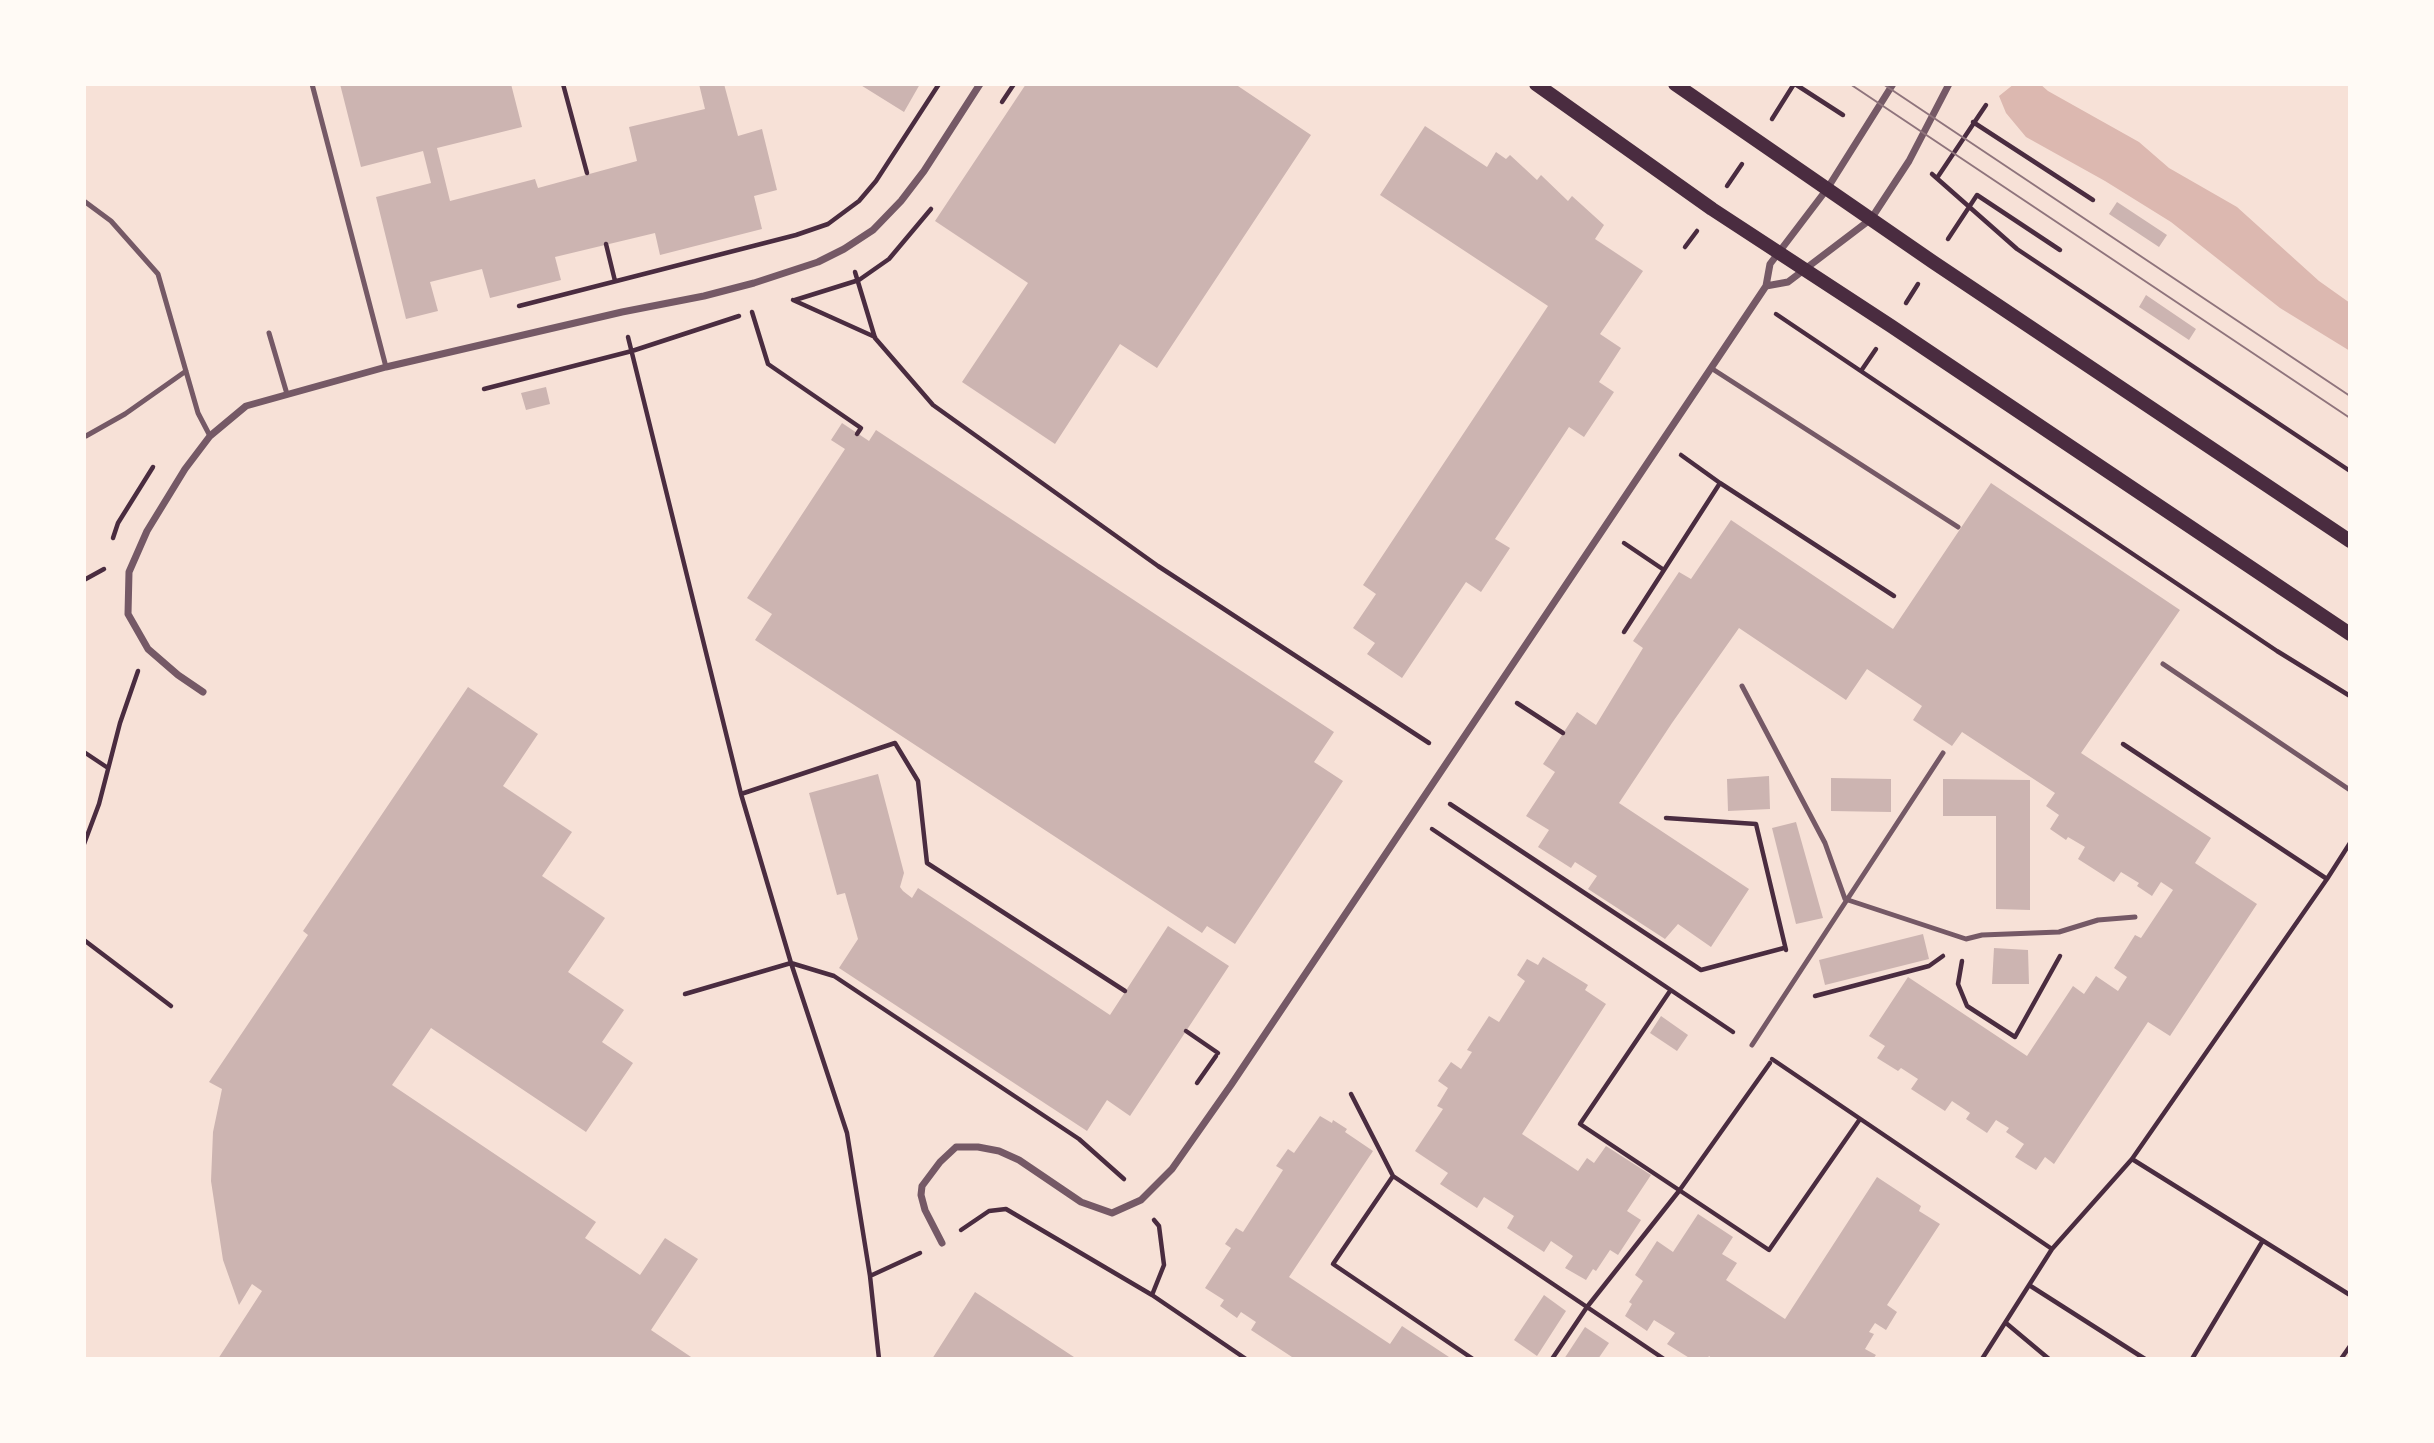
<!DOCTYPE html>
<html>
<head>
<meta charset="utf-8">
<style>
	body { margin:0 }
	#map { position:relative; width:2434px; height:1443px; overflow:hidden; background:#f7e1d7; font-family:Jost,sans-serif }
	canvas { display:block }
	.frame { position:absolute; inset:0; border:86px solid #fffaf5; pointer-events:none }
</style>
</head>
<body>
<div id="map">
<canvas width="2434" height="1443"></canvas>
<div class="frame"></div>
</div>
<script>
const ctx = document.querySelector('canvas').getContext('2d');
ctx.lineJoin = 'round';
function fill(path, color) { ctx.fillStyle = color; ctx.fill(path, 'evenodd'); }
const shape = rows => new Path2D(rows.map(r => 'M' + r).join(''));
function trace(path, color, width, dash) { ctx.strokeStyle = color; ctx.lineWidth = width; ctx.lineCap = dash ? 'butt' : 'round'; ctx.setLineDash(dash || []); ctx.stroke(path); }
const water = shape([
	[2014,84,2040,84,2048,91,2139,142,2169,168,2237,207,2319,281,2350,303,2350,351,2280,308,2171,222,2105,181,2026,137,2006,113,1999,96]
]);
const building = shape([
	[340,84,511,84,522,127,437,148,450,201,535,179,538,188,637,161,629,127,705,109,699,84,724,84,738,136,762,129,777,190,754,196,762,229,660,255,655,233,555,257,561,280,490,298,482,269,430,282,438,311,406,319,376,197,431,183,423,151,361,167],
	[859,84,920,84,904,112],
	[1026,84,1235,84,1311,135,1157,368,1120,344,1055,444,962,382,1028,283,935,221],
	[1425,126,1487,167,1496,152,1506,159,1510,155,1537,180,1541,175,1568,201,1572,196,1604,225,1595,239,1643,271,1600,334,1621,348,1599,382,1614,392,1584,437,1569,427,1495,539,1510,548,1481,592,1466,582,1402,678,1367,654,1375,643,1353,628,1376,594,1363,585,1548,306,1380,195],
	[2117,202,2167,235,2159,247,2109,214],
	[2146,295,2196,329,2189,340,2139,307],
	[546,387,550,404,526,410,521,393],
	[842,423,869,441,876,430,1334,732,1314,762,1343,781,1235,944,1207,926,1202,933,755,640,772,614,747,598,845,449,831,440],
	[1991,483,2180,610,2081,753,2211,838,2195,863,2257,904,2170,1036,2148,1022,2054,1164,2045,1157,2036,1170,2015,1157,2024,1144,2006,1132,2009,1128,1996,1120,1987,1133,1966,1119,1970,1113,1952,1101,1945,1111,1911,1089,1918,1079,1901,1068,1898,1071,1877,1058,1885,1046,1869,1036,1908,977,2027,1056,2073,986,2084,994,2096,976,2118,991,2127,977,2114,968,2135,935,2141,938,2173,890,2161,882,2152,896,2137,886,2139,883,2121,872,2114,882,2078,859,2085,847,2068,837,2066,840,2050,829,2059,815,2046,806,2055,793,1962,732,1952,746,1913,720,1922,706,1867,669,1846,700,1739,628,1672,723,1619,803,1749,889,1711,947,1678,924,1665,939,1588,889,1597,876,1575,862,1571,868,1538,847,1549,830,1526,816,1555,772,1543,764,1577,712,1596,725,1643,648,1633,641,1679,572,1691,579,1731,520,1893,629],
	[468,687,538,734,503,786,572,832,542,876,605,918,568,972,624,1010,602,1042,633,1063,586,1132,431,1028,392,1085,596,1222,585,1238,640,1275,665,1238,698,1259,651,1330,694,1359,218,1359,262,1291,252,1284,239,1305,223,1260,211,1181,213,1132,222,1089,209,1082,308,935,303,931],
	[878,774,904,873,900,887,903,891,912,898,918,888,1110,1015,1168,926,1229,966,1130,1116,1107,1100,1087,1131,839,968,858,939,845,893,837,895,809,793],
	[1769,776,1770,809,1728,811,1727,779],
	[1831,778,1891,779,1891,812,1831,811],
	[1943,779,2030,780,2030,910,1996,909,1996,816,1943,816],
	[1796,822,1823,918,1796,924,1772,828],
	[1923,934,1929,959,1825,985,1819,960],
	[1994,948,2028,950,2029,984,1992,984],
	[1543,957,1588,985,1585,990,1606,1004,1522,1134,1578,1171,1587,1158,1594,1163,1606,1146,1651,1175,1627,1211,1641,1220,1618,1255,1610,1250,1596,1271,1593,1269,1586,1280,1565,1268,1573,1256,1551,1241,1544,1252,1507,1228,1514,1216,1484,1197,1477,1208,1440,1184,1448,1173,1415,1151,1443,1109,1437,1106,1448,1088,1438,1081,1451,1062,1461,1069,1472,1052,1467,1050,1489,1016,1499,1022,1525,981,1517,975,1527,959,1538,965],
	[1661,1016,1688,1035,1677,1051,1650,1033],
	[1320,1116,1332,1123,1333,1120,1347,1129,1345,1132,1373,1151,1289,1277,1390,1344,1402,1326,1452,1359,1295,1359,1251,1330,1256,1322,1241,1312,1237,1318,1220,1306,1224,1300,1205,1288,1231,1248,1225,1244,1236,1228,1243,1232,1283,1170,1276,1166,1288,1149,1294,1153],
	[1877,1177,1921,1206,1919,1211,1940,1224,1887,1305,1897,1312,1886,1330,1875,1323,1869,1332,1874,1334,1865,1349,1876,1355,1873,1359,1713,1359,1709,1356,1707,1359,1691,1359,1667,1344,1675,1333,1654,1320,1647,1331,1625,1316,1632,1304,1629,1302,1643,1281,1635,1275,1657,1241,1673,1252,1698,1214,1733,1237,1722,1254,1737,1263,1726,1280,1785,1319],
	[975,1292,1077,1359,932,1359],
	[1544,1295,1566,1311,1537,1356,1514,1340],
	[1585,1327,1609,1343,1598,1359,1564,1359]
]);
const path = shape([
	[563,84,587,173],
	[1795,84,1843,115],
	[1002,102,1014,84],
	[1772,119,1794,84],
	[1973,122,2093,200],
	[1932,174,2017,249,2350,471],
	[1937,178,1986,105],
	[1727,186,1742,164],
	[1948,239,1977,195,2060,250],
	[606,244,615,281],
	[1685,247,1697,231],
	[855,272,875,338,933,405,1158,566,1429,743],
	[793,300,875,337],
	[795,300,859,280,889,259,931,209],
	[1906,303,1918,284],
	[519,306,796,235,828,224,859,201,876,181,939,84],
	[752,312,768,364,861,428,857,434],
	[1776,314,2277,651,2350,696],
	[628,337,741,794,791,963,847,1133,870,1276,879,1359],
	[1861,371,1876,349],
	[484,389,632,351,739,316],
	[1681,455,1720,483],
	[113,538,118,523,153,467],
	[1624,543,1664,570,1720,483,1894,596],
	[84,580,104,569],
	[1624,632,1664,570],
	[1517,703,1563,733],
	[2123,744,2327,879],
	[84,752,108,768],
	[741,794,895,743,918,781,927,863,1125,991],
	[1450,804,1701,970,1784,948],
	[1666,818,1756,824,1786,950],
	[1432,829,1733,1032],
	[84,844,99,804,120,723,138,671],
	[84,940,171,1006],
	[1962,961,1958,984,1967,1006,2015,1037,2060,956],
	[1670,991,1580,1124,1769,1250,1860,1119],
	[685,994,791,963,834,976,1079,1139,1124,1179],
	[1815,996,1929,966,1943,956],
	[1186,1031,1218,1053],
	[1772,1059,2052,1249],
	[1197,1083,1216,1056],
	[1351,1094,1393,1176,1333,1264,1473,1359],
	[2132,1159,2350,1295],
	[1393,1176,1664,1359],
	[961,1230,989,1211,1006,1209,1152,1295,1246,1359],
	[870,1276,920,1253],
	[2029,1285,2145,1359],
	[1152,1295,1164,1265,1159,1226,1154,1220],
	[2006,1323,2049,1359],
	[1552,1359,1587,1307,1679,1191,1770,1063],
	[1982,1359,2052,1249,2132,1159,2327,879,2350,843],
	[2192,1359,2262,1242],
	[2341,1359,2350,1346]
]);
const service = shape([
	[312,84,386,367],
	[84,201,111,221,158,274,198,413,210,436],
	[269,333,287,394],
	[1711,368,1958,527],
	[84,435,86,436,125,414,186,371],
	[2163,664,2350,790],
	[1742,686,1825,843,1845,899,1966,939,1982,935,2059,932,2098,920,2135,917],
	[1752,1045,1943,753]
]);
const minor = shape([
	[1766,286,1788,282,1871,219,1909,161,1949,84],
	[203,692,178,675,148,649,128,614,129,572,147,531,185,469,210,436,246,406,386,367,622,312,704,296,754,283,818,262,844,249,873,230,901,201,924,171,980,84],
	[942,1243,925,1210,921,1195,922,1186,940,1162,956,1147,978,1147,999,1151,1019,1160,1081,1202,1112,1213,1141,1200,1172,1169,1231,1085,1766,286,1770,264,1827,189,1893,84]
]);
const secondary = shape([
	[1536,84,1712,209,1891,326,2350,634],
	[1675,84,1933,262,2350,541]
]);
const tram = shape([
	[1850,84,2350,418],
	[1883,84,2350,396]
]);
fill(water, '#dcb8b0');
fill(building, '#ccb4b1');
trace(path, '#4a2c40', 4.5);
trace(service, '#755966', 5);
trace(minor, '#755966', 7);
trace(secondary, '#4a2c40', 14);
trace(tram, '#8f747c', 2);
</script>
</body>
</html>
